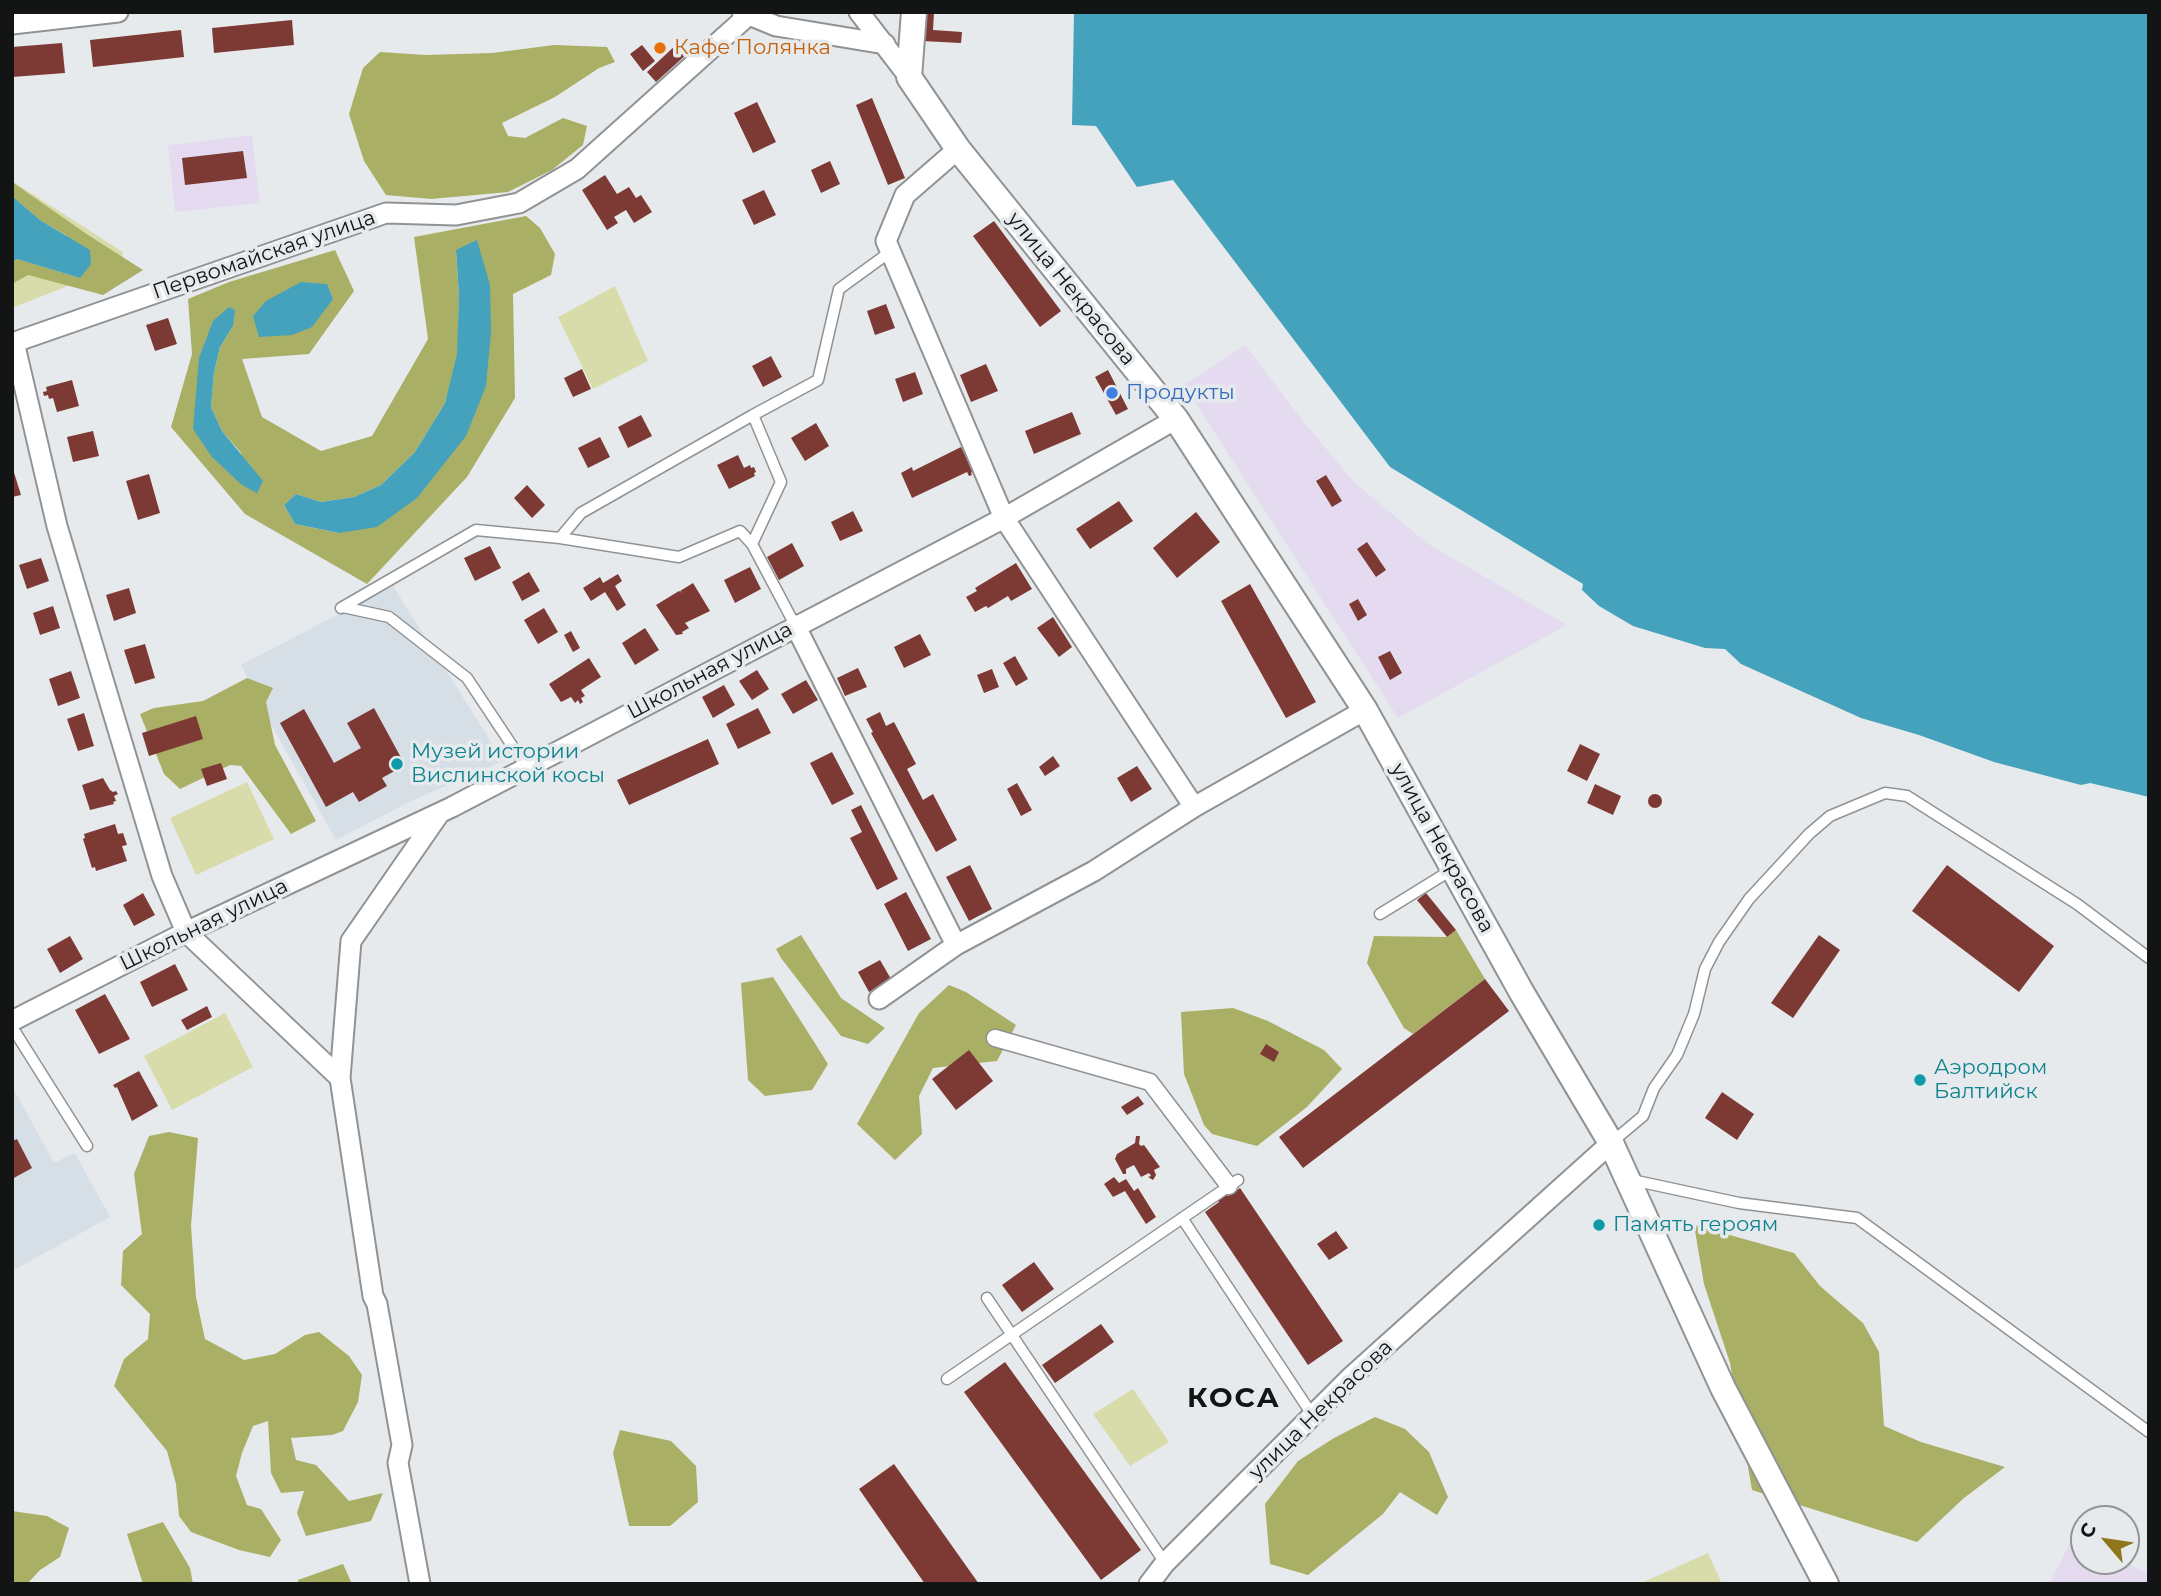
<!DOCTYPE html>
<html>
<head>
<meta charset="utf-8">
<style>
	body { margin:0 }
	#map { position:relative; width:2161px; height:1596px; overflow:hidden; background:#e7eaec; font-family:Montserrat,sans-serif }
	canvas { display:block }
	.frame { position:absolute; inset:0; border:14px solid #131414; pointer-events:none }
	.north { position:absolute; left:2070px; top:1505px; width:70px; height:70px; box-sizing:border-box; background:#e7eaec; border:2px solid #929496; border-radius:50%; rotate:299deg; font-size:19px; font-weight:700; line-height:28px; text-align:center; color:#131414 }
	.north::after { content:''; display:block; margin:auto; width:24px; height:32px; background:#8f761b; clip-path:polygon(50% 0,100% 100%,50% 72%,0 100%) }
</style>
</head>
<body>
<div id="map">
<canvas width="2161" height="1596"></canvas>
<div class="frame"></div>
<div class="north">С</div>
</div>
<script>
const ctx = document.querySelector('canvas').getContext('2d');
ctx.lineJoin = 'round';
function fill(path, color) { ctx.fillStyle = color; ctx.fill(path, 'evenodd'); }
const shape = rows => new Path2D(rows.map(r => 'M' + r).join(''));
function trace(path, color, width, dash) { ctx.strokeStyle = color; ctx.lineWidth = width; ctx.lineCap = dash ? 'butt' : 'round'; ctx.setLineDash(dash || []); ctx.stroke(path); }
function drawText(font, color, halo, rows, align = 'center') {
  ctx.font = font + ' Montserrat,sans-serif'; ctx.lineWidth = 7; ctx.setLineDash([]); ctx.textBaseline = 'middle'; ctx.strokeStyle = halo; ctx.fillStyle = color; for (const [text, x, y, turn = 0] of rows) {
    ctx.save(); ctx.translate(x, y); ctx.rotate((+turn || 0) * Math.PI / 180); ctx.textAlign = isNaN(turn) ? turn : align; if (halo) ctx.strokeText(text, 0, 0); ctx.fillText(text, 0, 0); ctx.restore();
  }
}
const built = shape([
	[393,586,503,761,411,801,336,840,268,719,241,665],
	[12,1086,54,1163,75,1153,110,1217,12,1271]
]);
const industrial = shape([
	[252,135,260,203,175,212,168,145],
	[1245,345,1307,426,1355,483,1427,543,1567,625,1398,718,1184,385],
	[2074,1536,2084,1541,2084,1561,2123,1561,2149,1574,2149,1584,2049,1584]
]);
const green = shape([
	[12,181,123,252,121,265,12,308],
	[615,286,648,361,593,389,558,317],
	[247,782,274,839,196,875,170,818],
	[225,1013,253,1067,172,1110,144,1056],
	[1133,1389,1169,1442,1130,1466,1093,1414],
	[1708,1553,1722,1584,1639,1584]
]);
const forest = shape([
	[554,45,607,47,615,62,599,68,555,97,502,123,508,136,525,138,563,118,587,126,583,145,552,170,508,192,431,199,386,195,364,161,349,114,363,68,380,52,426,55,492,53],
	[12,182,88,235,143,270,103,295,28,275,12,284,12,262,17,259,80,278,66,235,40,220,12,196],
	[526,216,540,228,555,254,551,275,513,294,515,398,467,477,367,584,245,514,171,427,192,354,188,299,229,282,335,250,354,291,309,354,242,359,262,417,321,451,372,436,428,339,414,237],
	[456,250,486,386,339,533,295,524,284,505,296,494,321,502,354,497,381,485,415,452,445,403,458,354,459,296],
	[229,307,233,326,220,347,214,373,211,407,222,431,242,454,193,429],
	[247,678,273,688,266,702,275,745,316,821,291,834,241,766,230,765,180,789,164,774,140,714,154,708,203,701],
	[1456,930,1485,979,1413,1034,1404,1028,1367,963,1374,936,1447,937],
	[801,935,841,998,885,1028,868,1044,841,1036,781,958,776,949],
	[773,977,828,1064,812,1090,765,1096,748,1080,741,983],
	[949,985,966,992,1016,1025,997,1061,933,1068,919,1096,922,1134,895,1160,857,1124,919,1013],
	[1233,1008,1268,1021,1324,1050,1342,1069,1307,1107,1257,1146,1212,1134,1204,1125,1184,1074,1181,1012],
	[169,1132,198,1138,191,1226,196,1297,205,1339,244,1360,275,1354,305,1335,319,1332,349,1356,362,1375,358,1402,343,1431,332,1435,291,1438,296,1460,316,1465,349,1501,383,1493,371,1521,306,1536,297,1513,304,1491,281,1493,271,1473,268,1421,253,1426,242,1453,236,1476,247,1505,261,1509,281,1540,270,1557,239,1550,191,1532,179,1516,176,1484,167,1451,114,1386,124,1359,148,1339,150,1314,121,1285,123,1251,142,1234,134,1174,149,1136],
	[1694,1225,1794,1253,1820,1286,1863,1323,1879,1352,1884,1426,1921,1442,2005,1467,1964,1498,1917,1542,1752,1490,1730,1363,1704,1284],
	[1375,1417,1405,1429,1429,1452,1448,1497,1437,1515,1400,1492,1383,1514,1308,1575,1270,1564,1265,1504,1298,1461,1334,1438],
	[620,1430,671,1441,696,1466,698,1502,670,1526,629,1526,613,1453],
	[12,1511,47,1516,69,1528,60,1557,40,1570,27,1584,12,1584],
	[163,1522,190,1568,193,1584,143,1584,127,1534],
	[343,1564,352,1584,298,1584,298,1580]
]);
const water = shape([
	[1074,12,2149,12,2149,797,2090,783,2081,785,1994,762,1919,735,1861,718,1741,664,1725,649,1705,648,1633,626,1599,606,1582,590,1583,584,1390,467,1173,180,1137,187,1096,126,1072,125],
	[12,196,40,220,90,250,91,264,80,278,17,259,12,262],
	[477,240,490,285,491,332,486,386,466,436,417,498,377,527,339,533,295,524,284,505,296,494,321,502,354,497,381,485,415,452,445,403,457,354,459,296,456,250],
	[301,282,327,284,333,299,312,327,292,335,259,337,253,316,266,301],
	[229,307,235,310,233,326,220,347,214,373,211,407,222,431,263,481,257,493,242,485,212,457,193,429,199,358,213,321]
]);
const building = shape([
	[923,12,934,12,933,30,962,32,961,43,922,41],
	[292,20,294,45,214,53,212,28],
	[181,30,184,57,93,67,90,40],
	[62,43,65,73,12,77,12,47],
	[678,43,688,53,656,82,647,72],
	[642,45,655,61,643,71,630,54],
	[872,98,905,178,888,185,856,105],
	[757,102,776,142,753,153,734,113],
	[243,151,247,178,185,185,182,158],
	[830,161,840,184,821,193,811,170],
	[605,175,617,194,629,187,636,198,641,195,652,212,634,223,626,210,614,217,618,223,607,230,582,190],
	[764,190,776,215,754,225,742,200],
	[994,221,1061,311,1040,327,973,236],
	[886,304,895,328,875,335,867,311],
	[168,318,177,344,155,351,146,325],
	[771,356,782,377,763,387,752,366],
	[986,364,998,391,971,402,960,375],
	[582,369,591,389,573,397,564,378],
	[1108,370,1128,409,1116,415,1095,377],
	[915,372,923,394,903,402,895,379],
	[72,380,79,406,57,412,53,398,49,399,48,395,44,396,43,392,47,391,46,387],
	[1072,412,1081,434,1034,454,1025,431],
	[641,415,652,436,628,448,618,427],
	[816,423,829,446,805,461,791,438],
	[93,431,99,456,73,462,67,437],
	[600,437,610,457,588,468,578,448],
	[961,447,973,471,971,473,972,475,969,476,967,472,912,498,901,473,912,467,913,471],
	[738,455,744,468,750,465,751,468,754,467,756,472,754,473,755,476,729,489,717,465],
	[12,466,21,495,12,497],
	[149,474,160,513,138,520,126,481],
	[1326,475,1342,501,1332,507,1316,481],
	[527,485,545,505,532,518,514,498],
	[1119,501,1133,521,1090,549,1076,529],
	[853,511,863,531,840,541,831,522],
	[1196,512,1220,542,1177,578,1153,548],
	[1367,542,1386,570,1376,577,1357,549],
	[792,543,804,566,779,580,767,557],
	[490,546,501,568,475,581,464,558],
	[41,558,49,581,27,589,19,565],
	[1016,563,1032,589,1011,601,1008,596,988,608,986,606,975,612,966,597,977,591,975,588],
	[750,567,761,589,735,603,724,580],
	[529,572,540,591,522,601,512,582],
	[618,574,622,581,615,586,626,605,617,611,605,592,591,601,583,588,600,577,603,583],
	[693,583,710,611,685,623,689,628,682,632,683,634,676,635,656,605,679,591,682,593,680,591],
	[1250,584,1316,702,1286,718,1221,601],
	[129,588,136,613,114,621,106,595],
	[1358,599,1367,615,1358,621,1349,604],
	[53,606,60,628,40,635,33,613],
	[544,608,558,632,538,644,524,620],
	[1053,617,1072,647,1059,657,1037,628],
	[645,628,659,650,635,665,622,643],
	[571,631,580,648,573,652,564,635],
	[920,634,931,655,904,668,894,647],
	[145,644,155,678,135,684,124,650],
	[1390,651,1402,673,1390,680,1378,657],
	[1015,656,1028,679,1016,686,1003,663],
	[589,658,601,677,581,690,585,696,581,698,583,702,580,704,578,700,575,703,571,697,561,702,549,684],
	[858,668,867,687,845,696,837,678],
	[992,669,999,687,984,693,977,675],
	[757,670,769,689,752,700,739,681],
	[71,671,80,698,58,706,49,679],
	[806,680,818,700,793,714,781,694],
	[724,685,735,705,713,718,702,697],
	[374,708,405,765,382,778,387,786,359,802,353,792,326,807,280,723,304,709,334,763,361,748,347,723],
	[758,708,771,733,738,749,726,724],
	[880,712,886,726,894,722,916,764,907,769,923,800,933,794,957,840,936,852,871,733,873,732,866,719],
	[84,713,94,746,78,751,67,719],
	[196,716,203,739,149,756,142,733],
	[708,739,719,764,629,805,617,780],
	[1580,744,1600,754,1587,781,1567,771],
	[832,752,854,794,832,805,810,763],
	[1053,756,1060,766,1045,776,1039,767],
	[221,763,227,779,207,786,201,769],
	[1137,766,1152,789,1131,802,1117,778],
	[103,778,110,790,113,792,116,791,118,794,114,796,116,801,113,802,114,804,90,810,82,785],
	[1017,783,1032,810,1021,816,1007,789],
	[1595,784,1621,796,1613,815,1587,803],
	'1648 801a7 7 0 1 1 14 0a7 7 0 1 1-14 0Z',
	[861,805,898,879,877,890,850,838,862,832,851,810],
	[115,824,118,834,123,833,127,845,122,846,127,861,96,871,95,867,92,868,83,839,85,838,84,834],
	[970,865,992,909,969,921,946,877],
	[1947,865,2054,946,2019,992,1912,911],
	[906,892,931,939,908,951,884,904],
	[143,893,155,915,134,926,123,905],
	[1426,893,1456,930,1447,937,1417,900],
	[1819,935,1840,950,1793,1018,1771,1003],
	[70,936,83,959,60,973,47,949],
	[880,960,891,979,869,992,858,972],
	[175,964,188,990,152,1007,140,982],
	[1485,979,1509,1011,1303,1168,1279,1137],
	[105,994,130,1039,99,1054,75,1010],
	[207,1006,212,1017,187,1030,181,1020],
	[1266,1044,1279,1052,1274,1062,1260,1054],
	[969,1050,993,1081,956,1110,932,1079],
	[139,1071,158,1106,132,1121,117,1087,115,1088,113,1085],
	[1722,1092,1754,1114,1737,1140,1705,1118],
	[1138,1096,1144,1104,1127,1115,1121,1107],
	[1136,1136,1140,1136,1139,1144,1141,1146,1144,1145,1160,1167,1154,1170,1156,1175,1153,1180,1148,1177,1151,1176,1149,1173,1141,1177,1134,1165,1126,1169,1126,1174,1123,1174,1115,1159,1117,1154,1135,1143],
	[17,1139,32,1168,12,1179,12,1141],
	[1114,1177,1119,1183,1126,1179,1134,1191,1138,1188,1156,1217,1146,1224,1125,1191,1113,1197,1104,1184],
	[1221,1186,1228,1196,1240,1188,1343,1341,1308,1365,1205,1212,1219,1202,1212,1192],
	[1336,1231,1348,1248,1329,1260,1317,1244],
	[1034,1262,1054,1289,1022,1312,1002,1285],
	[1101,1324,1114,1342,1055,1383,1042,1365],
	[1005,1362,1141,1550,1101,1580,964,1392],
	[894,1464,979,1584,925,1584,859,1489]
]);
const service = shape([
	[560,538,581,513,753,415],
	[752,544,781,482,753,415,818,380,839,289,890,252],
	[343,607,389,617,467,678,527,768],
	[341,608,476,530,560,538,679,557,740,531,752,544,795,625],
	[1380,914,1453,869],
	[12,1027,87,1146],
	[1612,1142,1643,1116,1654,1088,1677,1055,1694,1014,1705,969,1719,942,1749,899,1809,834,1830,816,1885,793,1907,796,2077,904,2149,958],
	[1632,1180,1739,1203,1857,1218,2149,1432],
	[1182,1218,1313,1416],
	[987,1298,1165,1563],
	[947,1379,1238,1180]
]);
const pedestrian = shape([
	[995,1038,1150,1082,1229,1186]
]);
const minor = shape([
	[742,12,776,26,885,44],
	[859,12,909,77],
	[12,24,118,12],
	[958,149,905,195,886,241,1004,518,1194,807],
	[14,342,57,526,162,876,186,932,340,1078],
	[12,343,386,213,456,215,519,203,577,169,752,12],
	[795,625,956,945],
	[879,999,956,945,1094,871,1194,807,1365,710],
	[12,1021,186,932,452,807,1004,518,1176,419],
	[420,1584,398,1463,402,1445,377,1304,373,1296,340,1078,351,941,439,814],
	[1149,1584,1165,1563,1352,1376,1611,1143]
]);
const tertiary = shape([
	[914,12,909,77,958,149,1176,419,1365,710,1522,993,1611,1143,1723,1388,1826,1584]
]);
const markers = [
	[660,48,7,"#e8710a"],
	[1112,393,7,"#3f7fe0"],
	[397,764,7,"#0f9aa8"],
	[1920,1080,7,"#0f9aa8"],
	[1599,1225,7,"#0f9aa8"]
];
const foodNames = [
	["Кафе Полянка",674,48]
];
const streetNames = [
	["Первомайская улица",264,255,-19],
	["улица Некрасова",1071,289,51],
	["Школьная улица",710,671,-28],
	["улица Некрасова",1442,848,61],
	["Школьная улица",204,925,-26],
	["улица Некрасова",1321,1410,-44]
];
const shopNames = [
	["Продукты",1126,393]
];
const cultureNames = [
	["Музей истории",411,752],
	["Вислинской косы",411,776],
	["Аэродром",1934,1068],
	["Балтийск",1934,1092],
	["Память героям",1613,1225]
];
const districtNames = [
	["КОСА",1234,1399]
];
fill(built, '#d6dee6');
fill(industrial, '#e4dbf0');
fill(green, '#d8dcab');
fill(forest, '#aaaf66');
fill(water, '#44a2bc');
fill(building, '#7d3934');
trace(service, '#909294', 13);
trace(pedestrian, '#909294', 19);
trace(minor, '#909294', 23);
trace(tertiary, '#909294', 28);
trace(service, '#fff', 10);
trace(pedestrian, '#fff', 16);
trace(minor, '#fff', 19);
trace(tertiary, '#fff', 24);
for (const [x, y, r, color] of markers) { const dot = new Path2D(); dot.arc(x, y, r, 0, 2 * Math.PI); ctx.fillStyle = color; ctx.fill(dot); trace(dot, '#e7eaec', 2.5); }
drawText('21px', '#c56008', '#e7eaec', foodNames, 'left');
drawText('21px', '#131414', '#e7eaec', streetNames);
drawText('21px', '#366cbe', '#e7eaec', shopNames, 'left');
drawText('21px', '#0d838f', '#e7eaec', cultureNames, 'left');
ctx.letterSpacing = '2px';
drawText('bold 28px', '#131414', '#e7eaec', districtNames);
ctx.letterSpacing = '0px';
</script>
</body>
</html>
